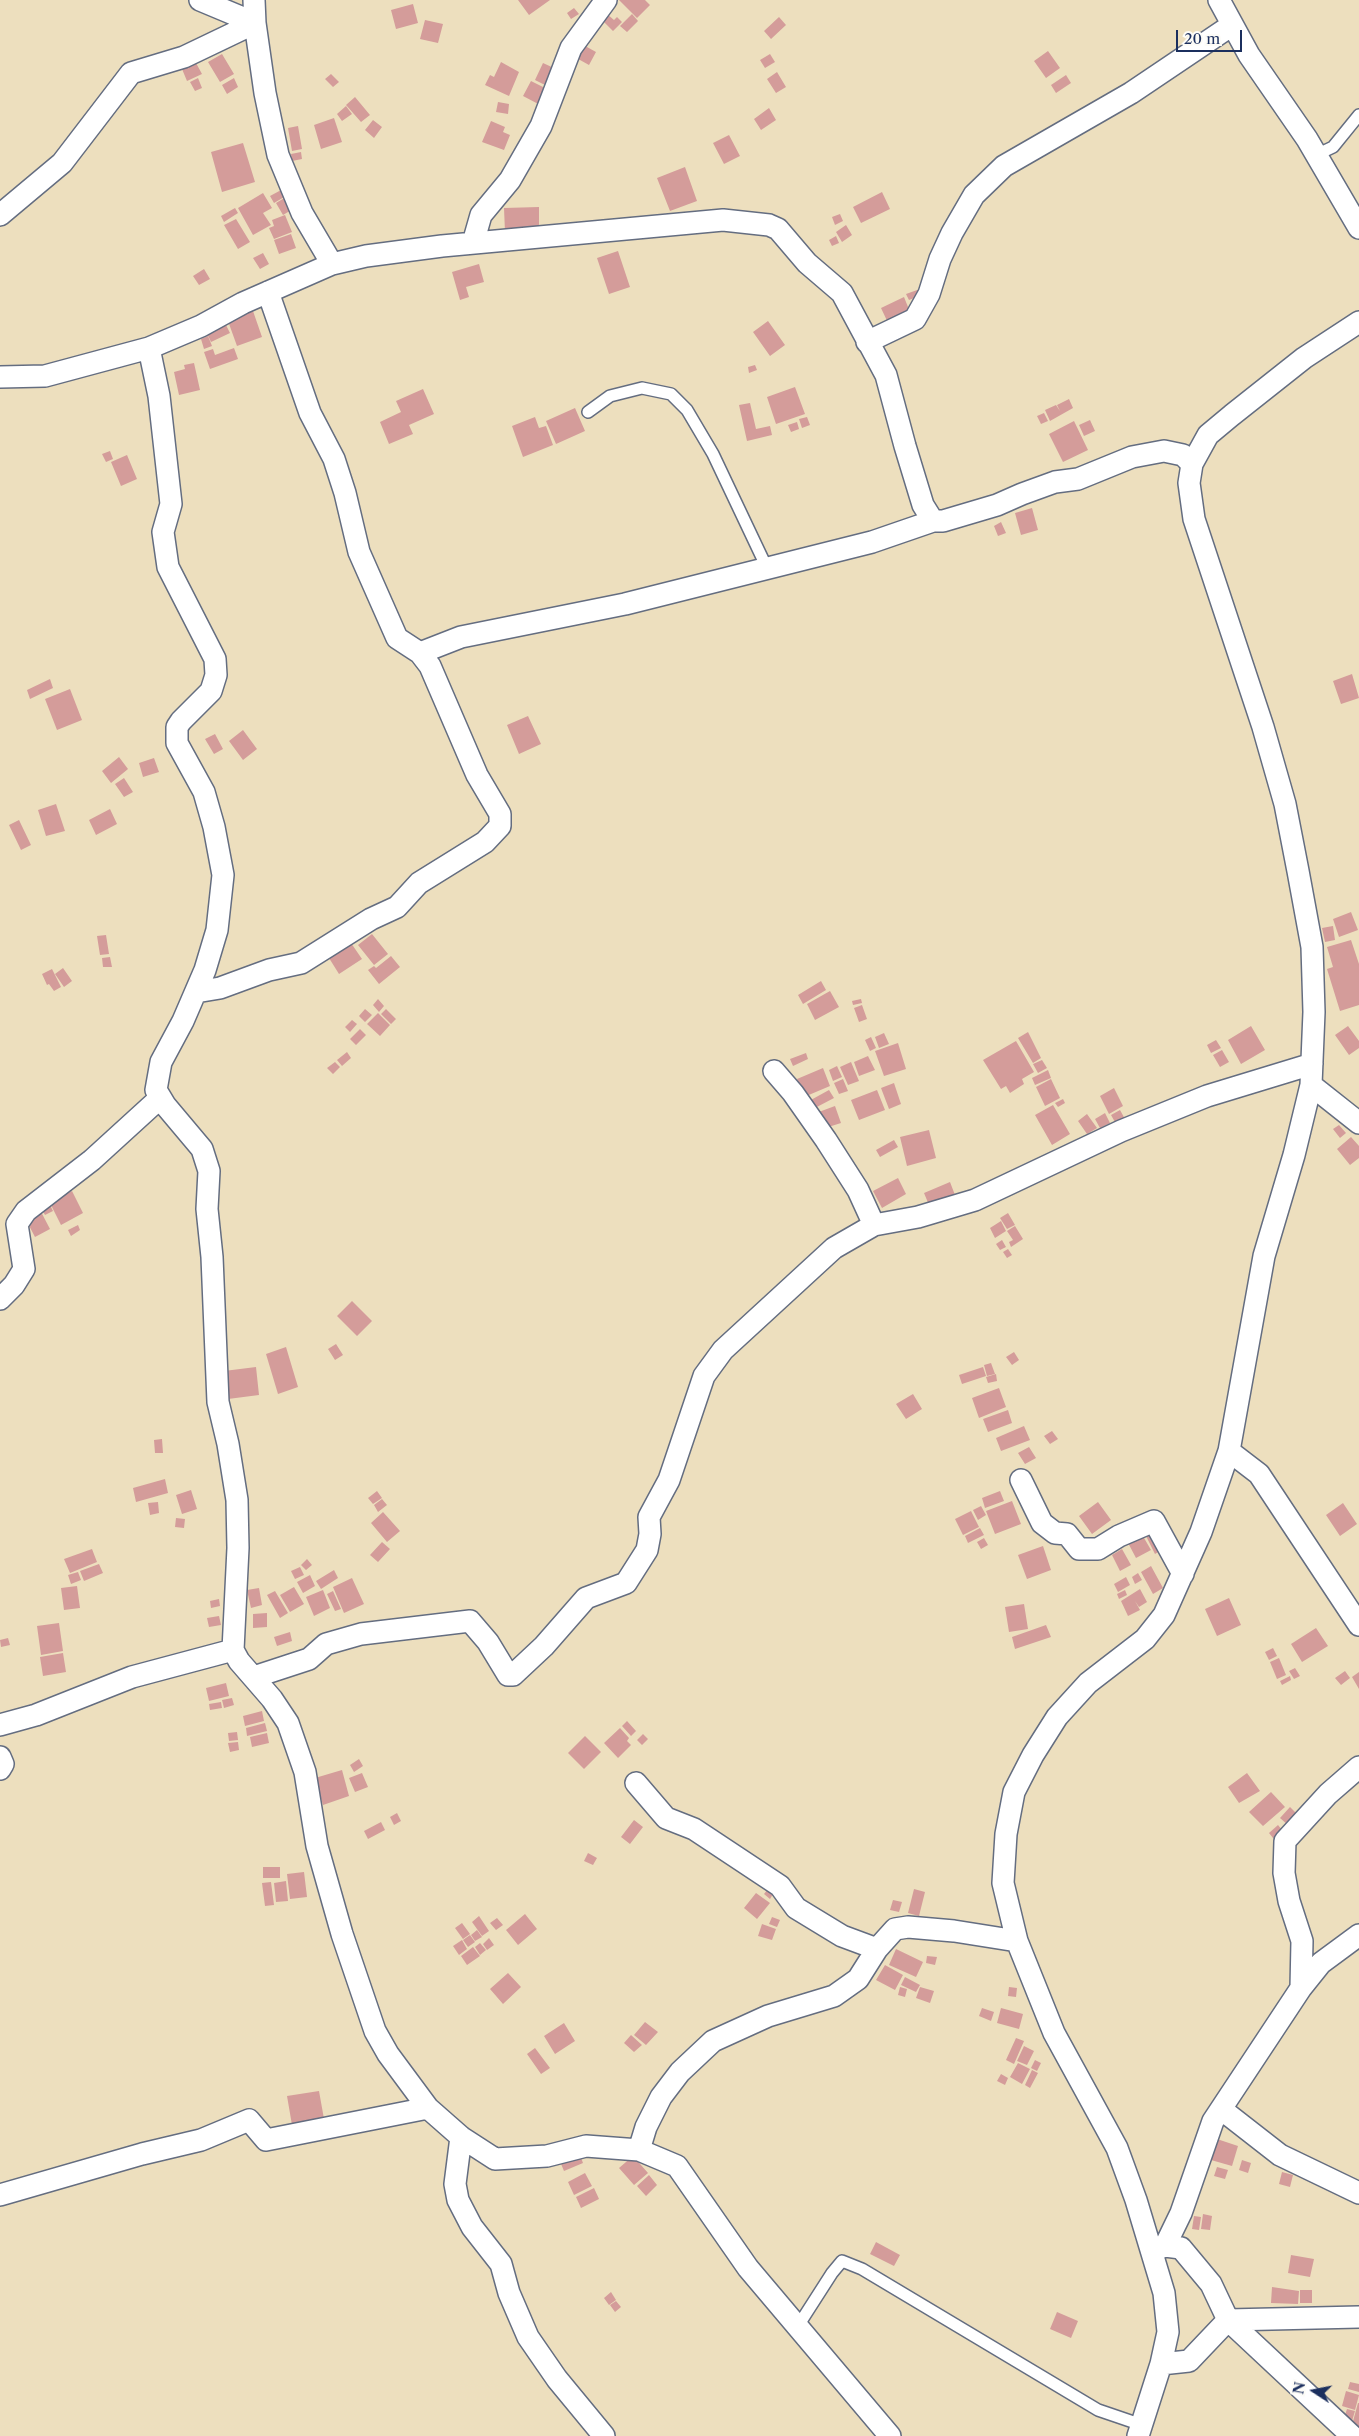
<!DOCTYPE html>
<html>
<head>
<meta charset="utf-8">
<style>
	body { margin:0 }
	#map { position:relative; width:1359px; height:2436px; overflow:hidden; background:#eddfbe; font-family:"Libre Caslon Text",serif }
	canvas { display:block }
	.north { position:absolute; left:1289px; top:2366px; width:50px; height:50px; -webkit-text-stroke:4px #fdfcf7; paint-order:stroke; rotate:281deg; font-size:14px; font-weight:700; line-height:20px; text-align:center; color:#1b2f5e }
	.north::after { content:''; display:block; margin:auto; width:18px; height:22px; background:#1b2f5e; clip-path:polygon(50% 0,100% 100%,50% 72%,0 100%) }
	.scale { position:absolute; left:1176px; top:30px; width:66px; height:22px; box-sizing:border-box; border:2px solid #1b2f5e; border-top:0; padding-left:6px; font-size:15px; line-height:18px; white-space:nowrap; color:#1b2f5e; -webkit-text-stroke:4px #fdfcf7; paint-order:stroke }
</style>
</head>
<body>
<div id="map">
<canvas width="1359" height="2436"></canvas>
<div class="north">N</div>
<div class="scale">20 m</div>
</div>
<script>
const ctx = document.querySelector('canvas').getContext('2d');
ctx.lineJoin = 'round';
function fill(path, color) { ctx.fillStyle = color; ctx.fill(path, 'evenodd'); }
const shape = rows => new Path2D(rows.map(r => 'M' + r).join(''));
function trace(path, color, width, dash) { ctx.strokeStyle = color; ctx.lineWidth = width; ctx.lineCap = dash ? 'butt' : 'round'; ctx.setLineDash(dash || []); ctx.stroke(path); }
const building = shape([
	[518,0,550,0,529,15],
	[619,0,645,0,650,5,637,18],
	[413,4,418,23,396,29,391,10],
	[574,8,579,14,571,19,567,13],
	[607,14,614,20,617,17,622,22,613,31,602,20],
	[632,14,638,21,627,32,620,26],
	[779,17,786,25,771,39,764,31],
	[425,20,443,24,438,43,420,39],
	[578,42,596,52,589,65,571,55],
	[1048,51,1060,68,1046,78,1034,61],
	[222,54,234,74,220,82,208,62],
	[770,54,775,62,765,68,760,60],
	[501,62,519,72,509,96,485,85,490,75,494,77],
	[196,63,202,74,187,81,182,69],
	[543,63,556,69,547,86,535,80],
	[777,72,786,87,776,93,767,79],
	[331,74,339,82,333,87,325,79],
	[1066,75,1071,83,1056,93,1051,85],
	[198,78,202,88,195,91,190,82],
	[234,78,238,87,227,94,222,85],
	[531,81,547,89,544,107,523,96],
	[355,97,370,115,361,122,346,105],
	[498,102,509,104,508,114,496,112],
	[346,106,352,114,342,121,337,114],
	[769,108,776,120,761,130,754,119],
	[334,118,342,142,321,149,314,125],
	[373,120,382,127,374,138,365,130],
	[491,121,505,127,503,132,510,135,504,150,482,142],
	[298,126,302,149,292,151,288,128],
	[729,135,740,156,724,164,713,143],
	[243,143,255,182,222,192,211,152],
	[301,152,302,159,292,161,291,154],
	[685,167,697,201,670,211,657,178],
	[283,189,286,196,274,203,270,196],
	[882,192,890,209,861,223,853,207],
	[263,193,272,208,263,213,271,225,253,235,238,208],
	[286,197,293,209,283,215,276,203],
	[539,207,539,231,505,232,504,208],
	[235,208,238,213,224,222,221,216],
	[840,214,843,221,835,225,832,217],
	[285,215,292,232,274,239,269,228,274,226,272,220],
	[236,219,250,242,238,249,224,225],
	[846,225,852,235,842,242,836,232],
	[291,234,296,248,279,254,274,240],
	[836,236,839,243,832,246,829,240],
	[618,251,630,287,609,294,597,258],
	[263,253,269,264,260,269,253,258],
	[479,264,484,282,466,287,469,297,460,300,452,272],
	[204,269,210,279,199,285,193,276],
	[920,289,922,295,909,300,906,294],
	[904,297,912,317,890,327,881,308],
	[253,311,262,337,237,346,228,321],
	[224,321,230,333,211,342,206,331],
	[768,321,785,345,770,356,753,332],
	[208,336,212,346,204,349,201,339],
	[234,348,238,359,210,369,204,352,213,349,215,355],
	[194,363,200,390,179,395,174,372,185,369,184,365],
	[755,365,757,370,749,373,748,367],
	[795,387,805,414,776,424,767,397],
	[423,389,434,414,409,425,413,434,389,444,380,422,401,412,396,401],
	[1069,399,1073,408,1050,421,1045,410,1056,405,1060,411,1057,405],
	[750,403,756,429,770,426,772,435,747,441,739,405],
	[575,408,585,431,556,444,546,421],
	[1044,413,1048,421,1041,424,1037,416],
	[535,417,539,428,546,426,553,445,523,457,512,426],
	[807,417,810,425,802,428,799,419],
	[1090,420,1095,431,1084,436,1079,425],
	[1074,421,1088,450,1063,462,1049,434],
	[797,422,799,429,791,432,788,425],
	[110,451,113,459,106,462,102,454],
	[127,455,137,479,121,486,111,462],
	[1032,508,1038,530,1021,535,1015,513],
	[1001,522,1006,533,998,536,994,526],
	[1352,674,1359,698,1341,704,1333,681],
	[50,679,53,688,30,699,27,690],
	[70,689,82,720,57,730,45,699],
	[528,716,541,744,519,754,507,725],
	[243,730,257,749,243,760,229,741],
	[215,734,223,749,214,754,205,739],
	[119,757,128,769,111,783,102,771],
	[154,758,159,772,143,777,139,763],
	[124,778,133,792,124,797,115,784],
	[56,804,65,831,46,836,38,810],
	[110,809,117,824,96,835,89,820],
	[19,820,31,845,21,850,9,825],
	[1351,912,1358,930,1339,937,1333,919],
	[1333,926,1335,940,1325,942,1322,928],
	[372,934,388,954,374,965,358,945],
	[106,935,109,954,100,955,97,936],
	[1351,940,1359,964,1359,1005,1340,1011,1327,969,1333,967,1327,947],
	[351,943,362,959,339,974,329,958],
	[391,956,400,967,379,984,368,970,374,966,376,968],
	[110,957,112,967,103,967,102,958],
	[63,968,72,981,64,987,55,974],
	[52,969,61,987,54,991,49,984,47,985,42,974],
	[821,981,826,990,803,1004,798,995],
	[830,991,839,1007,815,1020,807,1004],
	[378,999,384,1006,379,1012,373,1005],
	[861,999,862,1003,853,1005,852,1001],
	[862,1005,867,1019,859,1022,854,1008],
	[365,1009,372,1015,365,1022,359,1016],
	[386,1009,396,1019,391,1024,381,1014],
	[378,1013,390,1025,380,1036,367,1024],
	[352,1020,357,1024,350,1032,345,1027],
	[1251,1026,1265,1050,1241,1064,1228,1040],
	[1348,1026,1359,1041,1359,1048,1349,1055,1335,1035],
	[360,1029,366,1035,356,1045,350,1039],
	[1028,1032,1041,1058,1033,1063,1018,1038],
	[884,1033,889,1044,879,1048,875,1037],
	[871,1037,876,1048,870,1051,865,1040],
	[1216,1040,1221,1048,1211,1053,1207,1045],
	[1016,1041,1034,1072,1022,1079,1024,1084,1010,1093,1006,1086,1001,1089,983,1060],
	[898,1043,906,1069,884,1076,875,1051],
	[1222,1050,1229,1062,1220,1067,1213,1055],
	[347,1052,351,1058,342,1066,337,1060],
	[806,1053,808,1059,793,1066,790,1059],
	[868,1056,875,1070,859,1076,854,1062],
	[1042,1060,1047,1068,1038,1073,1033,1064],
	[335,1062,340,1067,333,1074,327,1068],
	[851,1062,859,1081,848,1085,840,1067],
	[837,1066,842,1077,833,1081,829,1070],
	[823,1068,830,1086,804,1097,797,1079],
	[1048,1070,1051,1078,1035,1085,1032,1078],
	[843,1079,848,1091,839,1094,834,1083],
	[1051,1079,1060,1098,1045,1106,1036,1087],
	[894,1083,901,1104,889,1109,881,1088],
	[1114,1088,1123,1106,1109,1114,1100,1096],
	[829,1090,834,1098,813,1109,809,1101],
	[877,1090,885,1110,859,1120,851,1100],
	[1063,1099,1065,1103,1058,1107,1055,1103],
	[1053,1105,1070,1134,1052,1145,1035,1115],
	[835,1106,841,1123,822,1129,816,1113],
	[1120,1110,1125,1119,1116,1124,1111,1115],
	[1105,1113,1110,1123,1100,1128,1095,1119],
	[1087,1114,1097,1128,1087,1134,1078,1121],
	[1339,1125,1346,1133,1340,1138,1333,1129],
	[929,1130,936,1158,907,1166,900,1137],
	[1351,1137,1359,1146,1359,1158,1350,1165,1337,1149],
	[894,1140,898,1147,880,1157,876,1150],
	[898,1178,906,1194,882,1208,873,1191],
	[950,1182,955,1195,929,1205,924,1193],
	[72,1191,83,1213,61,1225,50,1203],
	[48,1201,53,1211,45,1215,40,1206],
	[39,1208,50,1229,35,1237,24,1216],
	[1008,1213,1015,1225,1007,1229,1000,1218],
	[1001,1221,1006,1231,995,1238,990,1228],
	[78,1225,80,1230,71,1236,68,1230],
	[1015,1226,1023,1239,1011,1247,1009,1242,1013,1240,1007,1231],
	[1002,1240,1006,1247,1000,1250,996,1244],
	[1008,1249,1012,1255,1007,1258,1003,1252],
	[352,1301,372,1321,357,1336,337,1316],
	[336,1344,343,1355,335,1360,328,1349],
	[286,1347,298,1387,278,1394,266,1354],
	[1014,1352,1019,1360,1012,1365,1006,1357],
	[991,1363,995,1374,987,1376,984,1365],
	[256,1367,259,1395,228,1399,224,1371],
	[983,1367,986,1376,962,1384,959,1375],
	[996,1374,997,1381,988,1383,986,1377],
	[999,1388,1006,1407,979,1418,972,1398],
	[913,1394,922,1409,906,1419,896,1404],
	[1008,1410,1012,1423,988,1432,983,1419],
	[1024,1426,1030,1440,1001,1451,996,1438],
	[1052,1431,1058,1439,1050,1444,1044,1436],
	[162,1439,163,1453,155,1453,154,1440],
	[1029,1447,1036,1458,1025,1464,1018,1453],
	[165,1479,168,1493,136,1502,133,1488],
	[191,1490,197,1509,182,1514,176,1495],
	[377,1491,382,1498,373,1504,368,1498],
	[1000,1491,1004,1501,985,1508,982,1498],
	[382,1499,387,1505,378,1512,374,1505],
	[1012,1501,1021,1524,995,1534,986,1511],
	[158,1502,159,1513,150,1515,148,1503],
	[1098,1502,1111,1520,1092,1534,1079,1516],
	[1343,1503,1357,1524,1340,1536,1326,1515],
	[981,1506,986,1515,978,1520,973,1510],
	[971,1511,979,1527,963,1535,955,1519],
	[383,1512,400,1531,387,1542,371,1523],
	[176,1518,185,1519,184,1528,175,1527],
	[1151,1526,1163,1549,1155,1554,1143,1530],
	[980,1528,984,1535,968,1543,965,1536],
	[1140,1531,1151,1550,1136,1558,1126,1539],
	[984,1538,988,1545,981,1549,977,1542],
	[382,1542,390,1549,378,1562,370,1555],
	[1043,1546,1051,1570,1027,1579,1018,1555],
	[92,1549,97,1562,70,1573,64,1559],
	[1122,1549,1131,1565,1120,1571,1112,1555],
	[307,1559,312,1565,306,1570,301,1565],
	[99,1564,103,1573,84,1581,80,1571],
	[1151,1566,1163,1588,1153,1594,1141,1572],
	[300,1567,304,1575,295,1579,291,1571],
	[334,1570,338,1578,321,1589,316,1581],
	[78,1572,81,1580,71,1584,68,1575],
	[1138,1573,1142,1580,1135,1584,1132,1577],
	[310,1575,315,1586,303,1593,297,1582],
	[1126,1577,1130,1585,1118,1592,1114,1584],
	[352,1578,364,1604,344,1613,333,1587],
	[77,1586,80,1608,64,1610,61,1588],
	[294,1587,304,1604,290,1612,280,1595],
	[259,1588,262,1605,251,1608,247,1590],
	[1140,1589,1147,1602,1139,1607,1135,1601,1140,1610,1128,1616,1121,1601],
	[323,1590,330,1608,314,1616,306,1597],
	[1125,1590,1127,1595,1119,1599,1117,1594],
	[275,1591,288,1613,280,1618,267,1595],
	[333,1591,341,1609,335,1611,327,1594],
	[1229,1598,1241,1625,1217,1636,1205,1609],
	[219,1599,220,1606,211,1608,210,1601],
	[1024,1604,1028,1629,1009,1632,1005,1607],
	[267,1613,267,1627,253,1628,253,1614],
	[219,1616,221,1625,209,1627,207,1618],
	[59,1623,63,1651,41,1655,37,1626],
	[1046,1625,1051,1637,1015,1649,1012,1637],
	[1316,1628,1328,1646,1302,1662,1291,1644],
	[290,1632,292,1641,277,1646,274,1637],
	[8,1638,10,1645,1,1647,0,1640],
	[1273,1648,1277,1656,1269,1660,1265,1652],
	[63,1653,66,1672,43,1676,40,1657],
	[1279,1658,1286,1675,1277,1679,1270,1662],
	[1295,1668,1300,1676,1294,1679,1289,1671],
	[1345,1671,1350,1678,1341,1685,1335,1678],
	[1359,1672,1359,1689,1352,1677],
	[1290,1676,1291,1680,1282,1685,1280,1681],
	[226,1683,229,1696,209,1701,206,1688],
	[232,1698,234,1705,224,1708,222,1700],
	[221,1702,222,1708,210,1710,209,1704],
	[262,1711,264,1721,245,1726,243,1716],
	[627,1721,636,1731,631,1736,622,1726],
	[265,1723,267,1731,247,1736,246,1728],
	[620,1728,629,1738,627,1741,631,1745,618,1758,604,1743],
	[237,1732,238,1740,229,1741,228,1733],
	[267,1733,269,1743,252,1747,250,1737],
	[643,1734,648,1739,642,1745,637,1740],
	[585,1736,601,1752,584,1769,568,1753],
	[238,1742,239,1750,230,1752,228,1743],
	[359,1759,363,1766,354,1772,350,1765],
	[342,1770,349,1796,323,1805,315,1778],
	[362,1773,368,1787,355,1792,349,1778],
	[1247,1773,1260,1791,1239,1803,1228,1787],
	[1271,1792,1285,1807,1263,1826,1249,1812],
	[1290,1807,1298,1815,1288,1825,1280,1818],
	[397,1813,401,1821,394,1825,390,1817],
	[634,1820,643,1827,630,1844,621,1837],
	[381,1822,385,1830,368,1839,364,1831],
	[1278,1825,1282,1830,1273,1838,1269,1833],
	[588,1853,597,1858,593,1865,584,1861],
	[263,1867,280,1867,280,1878,263,1878],
	[304,1872,307,1897,290,1899,287,1874],
	[286,1881,288,1901,276,1902,274,1883],
	[271,1882,274,1905,265,1906,262,1883],
	[768,1889,773,1894,770,1899,764,1894],
	[914,1889,925,1892,919,1916,908,1913],
	[756,1893,770,1903,757,1919,744,1908],
	[893,1900,902,1902,899,1912,890,1910],
	[525,1914,537,1929,518,1945,506,1930],
	[479,1916,489,1931,482,1936,472,1922],
	[772,1917,780,1920,777,1927,769,1924],
	[497,1918,503,1925,496,1930,490,1923],
	[462,1923,470,1934,463,1939,455,1928],
	[762,1924,776,1929,772,1940,758,1936],
	[477,1930,482,1937,475,1941,471,1935],
	[470,1935,475,1942,468,1947,463,1940],
	[489,1938,494,1945,487,1950,483,1944],
	[462,1940,467,1949,459,1955,453,1946],
	[480,1943,486,1950,480,1955,475,1947],
	[473,1947,480,1956,467,1965,461,1956],
	[896,1949,923,1962,916,1977,889,1965],
	[927,1956,937,1957,935,1965,926,1963],
	[885,1965,903,1975,895,1990,876,1980],
	[508,1973,521,1987,503,2004,490,1989],
	[905,1977,920,1985,916,1992,901,1985],
	[900,1987,907,1989,905,1997,898,1995],
	[920,1987,934,1991,930,2003,916,1998],
	[1009,1987,1017,1988,1016,1997,1008,1996],
	[982,2008,994,2012,991,2021,979,2016],
	[1001,2008,1023,2014,1019,2029,997,2023],
	[645,2022,658,2032,646,2045,634,2035],
	[564,2023,575,2041,555,2054,544,2036],
	[631,2035,642,2045,634,2052,624,2043],
	[1016,2038,1024,2041,1014,2064,1006,2060],
	[1024,2046,1034,2051,1027,2065,1017,2061],
	[535,2048,550,2068,541,2074,527,2054],
	[1035,2060,1041,2063,1037,2071,1031,2068],
	[1018,2063,1030,2069,1022,2084,1010,2077],
	[1032,2070,1038,2073,1030,2088,1025,2085],
	[1001,2074,1008,2078,1005,2085,997,2081],
	[319,2091,324,2119,292,2125,287,2096],
	[1217,2139,1238,2146,1232,2166,1211,2160],
	[578,2150,583,2163,564,2171,559,2159],
	[633,2156,648,2173,634,2185,619,2168],
	[1242,2160,1251,2163,1248,2173,1239,2170],
	[1217,2167,1228,2170,1225,2179,1214,2176],
	[1282,2172,1293,2175,1290,2187,1279,2184],
	[585,2173,592,2186,574,2195,568,2182],
	[649,2175,657,2185,646,2196,637,2186],
	[594,2188,599,2199,581,2208,576,2197],
	[1203,2214,1212,2216,1210,2230,1201,2229],
	[1194,2216,1201,2217,1199,2230,1192,2229],
	[876,2242,900,2255,894,2266,870,2254],
	[1291,2255,1314,2259,1310,2277,1288,2273],
	[1272,2287,1299,2291,1298,2304,1271,2303],
	[1300,2290,1312,2290,1312,2303,1300,2303],
	[611,2292,616,2300,609,2305,604,2298],
	[616,2301,621,2307,615,2312,610,2305],
	[1057,2312,1078,2321,1071,2338,1050,2329],
	[1350,2382,1359,2384,1359,2392,1348,2389],
	[1346,2391,1359,2395,1355,2410,1342,2406],
	[1358,2403,1359,2403,1359,2427,1352,2425],
	[1347,2409,1355,2411,1352,2421,1344,2418]
]);
const lane = shape([
	[1316,155,1333,147,1359,115],
	[588,412,610,396,642,388,671,394,687,410,713,454,767,568],
	[798,2326,832,2273,842,2261,862,2269,1098,2410,1142,2425]
]);
const street = shape([
	[254,0,255,23,265,93,278,155,302,213,332,264],
	[1219,0,1249,55,1307,139,1359,228],
	[0,215,62,163,131,73,184,57,255,23,200,0],
	[473,243,481,215,510,180,541,126,571,48,606,0],
	[867,342,915,319,929,294,940,259,952,233,974,195,1004,166,1131,93,1232,25],
	[149,348,159,396,171,504,163,532,168,567,215,659,216,675,211,691,181,721,177,727,177,743,204,792,214,827,223,875,217,930,205,970,183,1021,161,1062,156,1090,165,1105,202,1149,209,1171,207,1209,212,1257,218,1402,228,1444,237,1500,238,1548,233,1650,239,1661,272,1699,288,1723,305,1772,317,1846,342,1934,375,2031,388,2054,428,2108,461,2137,495,2159,547,2156,586,2146,639,2150,677,2166,748,2268,890,2436],
	[0,377,45,376,149,348,201,326,243,303,332,264,366,256,442,246,723,220,769,225,778,229,807,263,842,293,886,375,905,446,923,505,933,521,943,521,997,505,1022,494,1055,482,1078,479,1132,457,1164,451,1183,455,1192,464],
	[420,653,461,637,625,604,872,542,933,521],
	[196,992,220,988,269,970,301,963,371,919,397,907,419,883,485,842,500,826,500,814,477,775,430,666,420,653,397,638,359,552,345,493,334,459,310,413,268,292],
	[774,1071,793,1093,826,1140,858,1190,874,1225],
	[1311,1085,1359,1123],
	[0,1299,14,1285,24,1269,17,1224,26,1211,92,1160,160,1098],
	[1229,1451,1259,1474,1359,1625],
	[1021,1480,1042,1523,1055,1533,1067,1534,1079,1549,1098,1549,1119,1536,1154,1521,1183,1574],
	[254,1677,309,1659,326,1644,361,1634,470,1621,488,1642,508,1675,513,1675,544,1646,586,1598,626,1583,647,1550,650,1534,649,1517,669,1480,704,1376,723,1350,834,1248,874,1225,918,1217,975,1200,1121,1131,1207,1096,1312,1064],
	[0,1725,36,1715,132,1677,233,1650],
	[0,1757,3,1764,0,1769],
	[636,1783,666,1818,694,1829,780,1886,796,1908,842,1936,877,1949],
	[1301,1988,1321,1963,1359,1935],
	[1221,2109,1280,2155,1359,2193],
	[461,2137,455,2184,458,2200,472,2227,501,2264,509,2293,528,2337,557,2379,604,2436],
	[639,2150,646,2127,661,2097,680,2072,713,2041,768,2016,834,1996,858,1979,877,1949,895,1929,908,1927,954,1931,1017,1941],
	[0,2195,142,2154,201,2140,249,2120,266,2140,428,2108],
	[1165,2246,1181,2248,1211,2284,1228,2320,1352,2436],
	[1152,2251,1165,2246,1181,2213,1213,2121,1301,1988,1302,1941,1289,1901,1284,1873,1285,1841,1328,1794,1359,1767],
	[1161,2364,1189,2361,1228,2320,1359,2317],
	[1138,2436,1161,2364,1168,2332,1164,2293,1136,2200,1117,2148,1054,2033,1017,1941,1003,1883,1006,1834,1014,1792,1033,1755,1057,1717,1088,1683,1145,1639,1164,1615,1201,1532,1229,1451,1264,1256,1294,1155,1311,1085,1314,1012,1312,947,1298,871,1285,804,1263,727,1194,519,1189,483,1192,464,1208,435,1232,415,1304,358,1359,322]
]);
fill(building, '#d49c9a');
trace(lane, '#646d80', 14);
trace(street, '#646d80', 24);
trace(lane, '#fff', 11);
trace(street, '#fff', 21);
</script>
</body>
</html>
